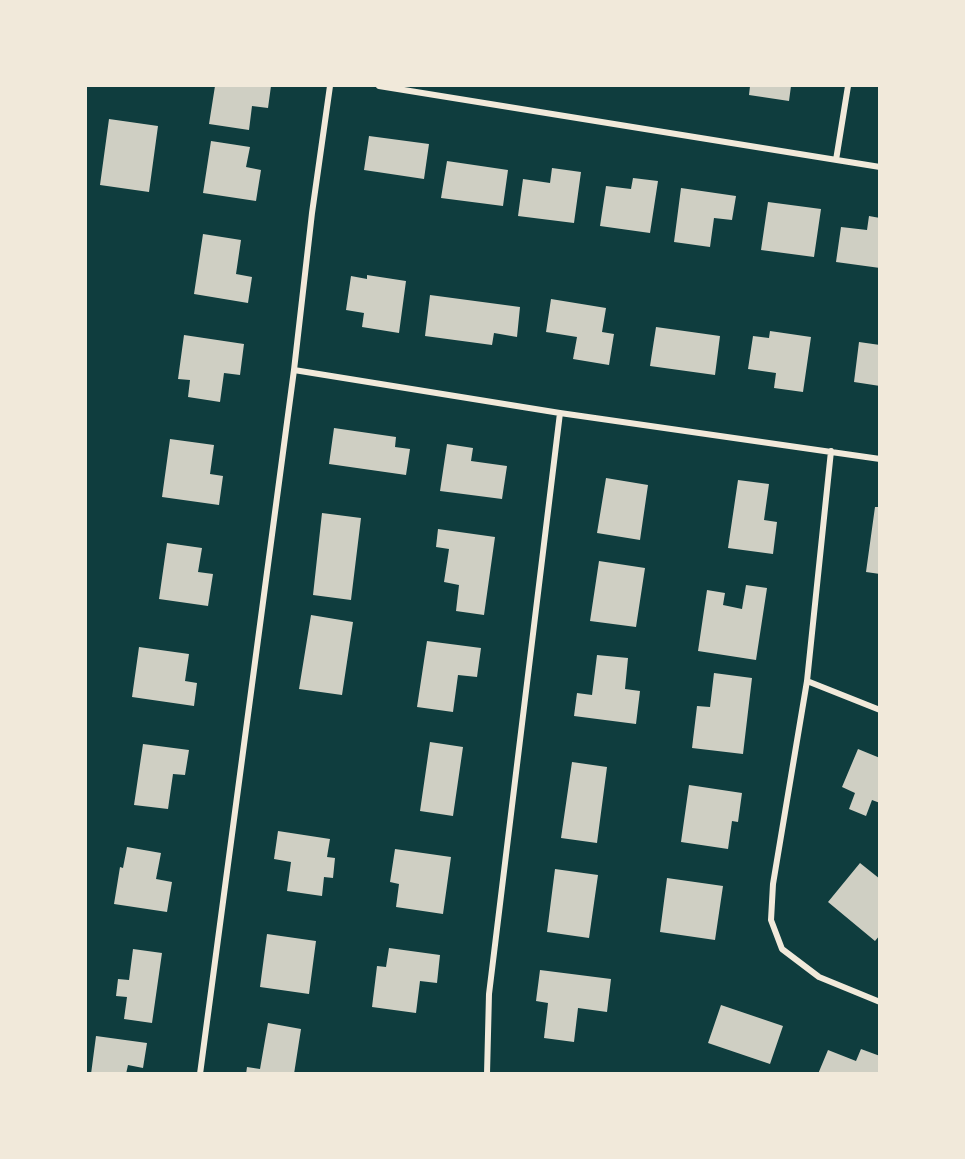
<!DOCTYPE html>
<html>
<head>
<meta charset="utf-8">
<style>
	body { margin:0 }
	#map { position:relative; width:965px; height:1159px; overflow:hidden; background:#0f3d3e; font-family:Overpass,sans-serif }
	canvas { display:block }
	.frame { position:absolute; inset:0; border:87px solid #f1e9da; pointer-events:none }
</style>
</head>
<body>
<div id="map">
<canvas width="965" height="1159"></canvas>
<div class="frame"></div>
</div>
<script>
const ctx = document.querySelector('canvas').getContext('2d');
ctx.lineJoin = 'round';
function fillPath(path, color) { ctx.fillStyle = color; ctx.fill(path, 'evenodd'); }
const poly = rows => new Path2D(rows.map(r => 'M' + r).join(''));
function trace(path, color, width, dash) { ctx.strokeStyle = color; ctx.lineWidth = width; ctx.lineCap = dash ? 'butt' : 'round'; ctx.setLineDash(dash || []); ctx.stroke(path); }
fillPath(poly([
	[215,86,271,86,268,108,252,106,249,130,209,124],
	[750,86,791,86,789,101,749,95],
	[109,119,158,126,149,192,100,185],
	[369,136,429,144,424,179,364,170],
	[211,141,250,147,246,167,261,170,256,201,203,193],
	[447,161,508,170,503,206,441,198],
	[552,168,581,172,574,223,518,216,523,179,550,183],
	[633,178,658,181,650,233,600,226,606,186,631,189],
	[681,188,736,196,732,220,714,218,710,247,674,242],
	[768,202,821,209,814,257,761,250],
	[869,216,880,218,880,268,836,262,841,227,867,230],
	[203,234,241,240,236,274,252,277,248,303,194,294],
	[367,275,406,281,399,333,362,327,364,313,346,310,351,276,367,279],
	[430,295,520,307,517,337,494,333,492,345,425,336],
	[551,299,606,308,602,332,614,334,609,365,573,359,577,337,546,332],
	[656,327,720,336,715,375,650,366],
	[770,331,811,337,803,392,774,388,776,373,748,369,753,336,769,338],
	[184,335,244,344,240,375,224,373,220,402,188,397,190,380,178,379],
	[859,342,880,345,880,386,854,382],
	[334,428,396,437,395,447,410,449,406,475,329,464],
	[170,439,214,445,210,474,223,476,219,505,162,497],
	[447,444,473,448,471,461,507,466,502,499,440,491],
	[606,478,648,485,640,540,597,533],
	[738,480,769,484,764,520,777,522,773,554,728,548],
	[875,507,880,507,880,574,866,572],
	[322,513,361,518,351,600,313,595],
	[438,529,495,537,484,615,456,611,459,585,444,582,449,549,436,547],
	[167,543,202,548,198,572,213,574,208,606,159,599],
	[599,561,645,568,636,627,590,621],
	[746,585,767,588,756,660,698,651,707,590,725,593,723,605,742,609],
	[311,615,353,622,342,695,299,689],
	[427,641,481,648,477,677,458,675,453,712,417,707],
	[139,647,189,654,185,681,197,683,194,706,132,697],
	[597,655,628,658,625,689,640,691,636,724,574,716,577,693,592,695],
	[714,673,752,678,743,754,692,748,697,706,710,707],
	[430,742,463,747,453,816,420,811],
	[143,744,189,750,185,775,173,774,168,809,134,805],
	[858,749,880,758,880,803,872,800,866,816,849,809,855,793,842,787],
	[572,762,607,767,597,843,561,838],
	[689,785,742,793,738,822,732,821,728,849,681,842],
	[278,831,330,839,327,857,335,858,333,878,324,877,322,896,287,891,291,862,274,859],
	[127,847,161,853,156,879,172,882,167,912,114,904,120,867,123,868],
	[395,849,451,857,443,914,396,907,399,884,390,882],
	[860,863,880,879,880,935,875,941,828,902],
	[555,869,598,875,589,938,547,932],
	[667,878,723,886,715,940,660,932],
	[267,934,316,941,309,994,260,987],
	[389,948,440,955,437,983,420,981,416,1013,372,1007,377,966,386,967],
	[133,949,162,953,152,1023,124,1019,127,997,116,996,118,979,129,980],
	[540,970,611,979,607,1012,578,1008,574,1042,544,1038,548,1003,536,1001],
	[721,1005,783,1026,770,1064,708,1043],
	[268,1023,301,1029,294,1074,246,1074,247,1067,260,1069],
	[96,1036,147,1043,143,1068,128,1065,126,1074,91,1074],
	[861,1049,880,1056,879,1074,818,1074,828,1050,856,1061]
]), '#cfcfc3');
trace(poly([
	[379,86,880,167],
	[836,160,848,86],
	[294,370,560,413,880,459],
	[831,451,807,681,773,884,771,920,782,949,819,977,880,1002],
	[807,681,880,710],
	[200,1074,294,370,312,213,330,86],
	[487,1074,489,994,560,413]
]), '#f1e9da', 6);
</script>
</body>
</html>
